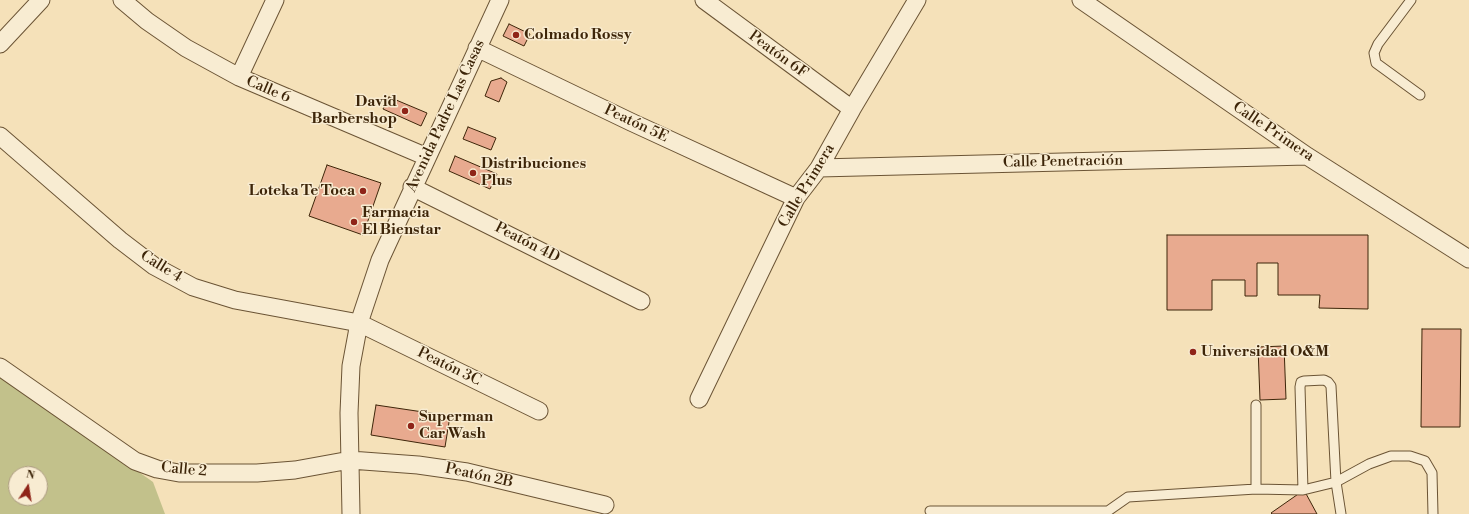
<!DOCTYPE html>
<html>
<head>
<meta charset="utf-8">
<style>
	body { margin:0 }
	#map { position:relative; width:1469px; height:514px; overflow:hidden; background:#f5e1b9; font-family:"Libre Bodoni",serif }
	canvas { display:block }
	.north { position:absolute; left:8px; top:466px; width:40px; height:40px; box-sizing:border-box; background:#f8ecd2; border:1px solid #ad9c82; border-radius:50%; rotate:12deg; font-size:11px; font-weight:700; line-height:16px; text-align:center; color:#3d2509 }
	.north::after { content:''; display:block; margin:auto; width:14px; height:18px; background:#8f2418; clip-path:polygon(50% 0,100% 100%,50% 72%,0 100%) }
</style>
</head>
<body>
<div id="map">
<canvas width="1469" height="514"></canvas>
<div class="north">N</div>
</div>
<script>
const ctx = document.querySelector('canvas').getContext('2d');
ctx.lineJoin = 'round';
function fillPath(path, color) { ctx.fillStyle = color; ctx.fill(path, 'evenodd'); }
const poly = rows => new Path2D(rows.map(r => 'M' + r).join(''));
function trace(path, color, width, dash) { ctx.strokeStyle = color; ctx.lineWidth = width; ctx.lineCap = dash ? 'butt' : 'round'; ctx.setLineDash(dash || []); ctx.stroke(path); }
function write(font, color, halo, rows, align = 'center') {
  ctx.font = font + ' "Libre Bodoni",serif'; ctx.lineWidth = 3; ctx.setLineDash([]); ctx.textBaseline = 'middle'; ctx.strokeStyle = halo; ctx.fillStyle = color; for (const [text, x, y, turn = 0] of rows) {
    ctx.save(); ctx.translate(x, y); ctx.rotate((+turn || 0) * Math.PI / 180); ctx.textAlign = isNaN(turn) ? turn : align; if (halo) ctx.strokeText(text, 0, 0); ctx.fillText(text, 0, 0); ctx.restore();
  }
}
fillPath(poly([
	[0,374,153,482,165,514,0,514],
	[16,474,40,474,40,498,16,498]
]), '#c2c18b');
const building = poly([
	[509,24,530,34,524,46,503,36,509,24],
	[501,78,507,82,499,102,485,96,491,81,501,78],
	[389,97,427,113,421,126,383,109,389,97],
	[468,127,496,138,491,150,463,139,468,127],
	[455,156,497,174,490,189,449,171,455,156],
	[327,165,381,183,363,235,309,216,327,165],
	[1167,235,1368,235,1368,309,1319,308,1320,295,1278,295,1278,263,1257,263,1257,296,1245,296,1245,280,1212,280,1212,310,1167,310,1167,235],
	[1422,329,1461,329,1460,427,1421,427,1422,329],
	[1284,346,1286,399,1260,400,1258,347,1284,346],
	[376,405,450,416,445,447,371,435,376,405],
	[1304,490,1317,514,1272,514,1271,513,1304,490]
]);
fillPath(building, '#e8aa8f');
trace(building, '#3d2509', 1);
const service = poly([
	[1411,0,1378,44,1374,53,1376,63,1420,95],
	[1256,405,1256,489],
	[1303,490,1300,387,1301,382,1304,381,1324,380,1328,382,1331,386,1336,482,1341,514],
	[930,511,1108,511],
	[1106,514,1108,511,1128,497,1256,489,1303,490,1336,482,1369,464,1391,456,1410,456,1425,461,1432,473,1433,514]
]);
const minor = poly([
	[122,0,147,21,186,48,239,77,427,157],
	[704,0,852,109],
	[1081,0,1307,156,1469,259],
	[0,44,41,0],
	[477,48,631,122,796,198],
	[239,77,275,0],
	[0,136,120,240,154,266,193,287,235,300,359,323,539,411],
	[819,168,1307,156],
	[412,187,641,301],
	[0,367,135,461,157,469,179,473,257,473,295,470,350,460,418,465,467,472,605,505],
	[699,399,796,198,819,168,852,109,917,0],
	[351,514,349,413,351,366,359,323,380,260,500,0]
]);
trace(service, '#6b5435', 11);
trace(minor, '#6b5435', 19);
trace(service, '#f8ecd2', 9);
trace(minor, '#f8ecd2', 17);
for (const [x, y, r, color] of [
	[516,35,4,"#8f2418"],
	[405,111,4,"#8f2418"],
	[473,173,4,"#8f2418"],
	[363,191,4,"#8f2418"],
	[354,222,4,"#8f2418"],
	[1193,352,4,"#8f2418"],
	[411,426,4,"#8f2418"]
]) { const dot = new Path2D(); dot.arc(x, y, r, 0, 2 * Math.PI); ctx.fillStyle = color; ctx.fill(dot); trace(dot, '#f8ecd2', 1.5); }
write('bold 15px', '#3d2509', '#f8ecd2', [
	["Colmado Rossy",524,35],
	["David",397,102,"right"],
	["Barbershop",397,119,"right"],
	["Distribuciones",481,164],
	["Plus",481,181],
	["Loteka Te Toca",355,191,"right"],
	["Farmacia",362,213],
	["El Bienstar",362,230],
	["Universidad O&M",1201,352],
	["Superman",419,417],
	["Car Wash",419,434]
], 'left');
write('15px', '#3d2509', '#f8ecd2', [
	["Peatón 6F",778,55,36],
	["Calle 6",268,90,23],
	["Avenida Padre Las Casas",446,116,-65],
	["Peatón 5E",636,124,25],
	["Calle Primera",1273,132,34],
	["Calle Penetración",1063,162,-1],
	["Calle Primera",807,186,-59],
	["Peatón 4D",527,243,27],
	["Calle 4",161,267,32],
	["Peatón 3C",449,367,26],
	["Calle 2",184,470,5],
	["Peatón 2B",479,476,12]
]);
</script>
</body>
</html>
